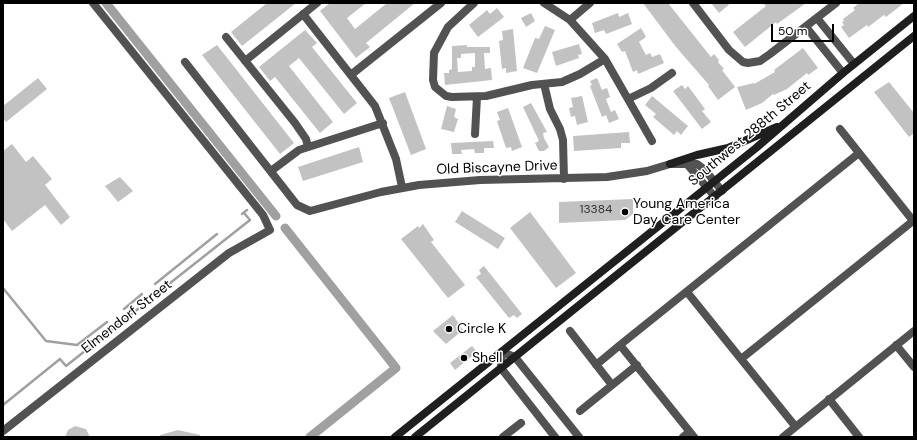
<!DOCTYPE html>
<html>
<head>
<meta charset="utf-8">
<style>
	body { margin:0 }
	#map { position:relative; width:917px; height:440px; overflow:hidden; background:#fff; font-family:"DM Sans",sans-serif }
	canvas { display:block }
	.frame { position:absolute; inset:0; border:4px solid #000; pointer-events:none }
	.scale { position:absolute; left:771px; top:24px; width:63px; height:18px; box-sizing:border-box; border:2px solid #000; border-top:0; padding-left:5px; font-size:12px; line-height:14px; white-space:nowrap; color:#000; -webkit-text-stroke:3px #fff; paint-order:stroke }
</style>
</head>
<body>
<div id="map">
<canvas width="917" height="440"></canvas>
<div class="frame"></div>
<div class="scale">50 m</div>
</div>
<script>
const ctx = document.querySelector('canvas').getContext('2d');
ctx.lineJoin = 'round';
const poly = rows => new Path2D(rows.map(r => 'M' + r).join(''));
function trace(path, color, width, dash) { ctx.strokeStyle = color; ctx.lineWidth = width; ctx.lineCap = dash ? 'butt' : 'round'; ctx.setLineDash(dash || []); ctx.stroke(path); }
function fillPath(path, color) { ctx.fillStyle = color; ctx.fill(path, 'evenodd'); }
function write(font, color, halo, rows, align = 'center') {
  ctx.font = font + ' "DM Sans",sans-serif'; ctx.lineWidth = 3; ctx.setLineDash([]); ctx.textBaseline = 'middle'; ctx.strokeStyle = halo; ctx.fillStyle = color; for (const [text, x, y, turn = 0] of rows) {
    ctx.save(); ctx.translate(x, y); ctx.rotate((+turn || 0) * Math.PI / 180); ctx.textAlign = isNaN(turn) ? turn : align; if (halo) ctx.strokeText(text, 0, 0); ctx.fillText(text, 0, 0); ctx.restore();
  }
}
trace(poly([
	[242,214,247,210],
	[155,284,217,234],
	[3,288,46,341,77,345,107,322],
	[160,291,250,220,244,213],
	[124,309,142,294],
	[3,405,60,359,66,366,148,301]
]), '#a0a0a0', 2.5);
trace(poly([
	[106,3,276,216],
	[285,228,396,368,310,437]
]), '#a0a0a0', 9);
fillPath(poly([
	[267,3,296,3,242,46,231,32],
	[330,3,366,3,347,18,355,29,387,3,415,3,366,43,370,47,356,58,320,11],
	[643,3,668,3,711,57,714,54,719,60,718,62,724,69,722,70,735,87,718,100,708,86,709,85,676,47],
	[711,3,731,3,719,13],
	[763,3,806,3,777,24,776,22,745,47,733,32,766,6],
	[859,3,904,3,886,17,884,15,868,27,867,25,849,38,841,27,844,25,842,22,844,21,843,19,855,10,853,8],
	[497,8,504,17,478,37,469,25,487,10,490,14],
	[531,13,535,21,526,27,521,18],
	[618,13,619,17,628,13,632,24,606,34,604,30,595,33,592,23],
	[545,26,555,30,537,73,523,68,535,38,539,39],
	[641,28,646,37,639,42,646,55,650,53,652,57,660,54,664,63,638,74,637,70,633,72,625,51,622,52,617,44],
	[513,29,517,71,506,73,506,68,502,69,499,41,503,40,502,31],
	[305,30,317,43,312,47,357,103,344,114,299,58,289,66,333,122,320,133,275,77,270,81,259,67],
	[579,44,582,54,578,55,579,58,556,66,552,52],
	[217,45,294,143,280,154,202,55],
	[468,45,466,47,490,47,490,53,484,53,485,69,491,68,492,80,445,85,444,73,449,73,449,70,452,69,452,46],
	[475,53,475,67,472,67,472,71,458,72,457,58,461,58,461,54],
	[803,48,818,68,808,75,807,73,787,89,774,95,773,94,762,103,746,110,737,87,754,83,754,84,775,72,774,70],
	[38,78,47,89,6,122,3,118,3,106],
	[597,78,602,90,607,88,610,97,606,99,611,112,615,110,619,119,609,123,606,115,602,117,590,86,592,85,590,81],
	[889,82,914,113,914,133,909,137,874,92],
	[682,85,685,89,688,86,705,109,702,111,711,122,702,129,673,91],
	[405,92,426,149,411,155,389,98],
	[582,96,588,122,577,125,575,116,571,117,569,108,573,107,571,98],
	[652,96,688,126,681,135,677,131,674,135,653,117,656,114,645,105],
	[531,103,547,132,543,133,544,138,549,147,544,151,539,151,535,143,539,141,523,107],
	[447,106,456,109,454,117,458,119,454,132,441,129],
	[508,108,522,147,512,151,511,147,506,148,497,121,500,120,497,112],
	[629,132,630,143,621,143,621,148,574,151,573,136],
	[493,141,494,148,484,148,484,153,475,153,474,149,461,150,462,154,452,154,451,143],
	[12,144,26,162,33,156,52,179,45,185,70,217,61,225,45,205,12,231,3,219,3,151],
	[359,147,363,162,303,181,298,167],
	[120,177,133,191,118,202,105,186],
	[633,199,633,214,625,220,559,223,559,202],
	[462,211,505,238,498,249,455,222],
	[530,212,576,273,556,288,510,228],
	[423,224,434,240,431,242,465,285,448,298,401,239,418,226,419,228],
	[484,266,522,314,517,318,514,315,509,318,476,277,481,274,479,270],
	[453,315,463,330,446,344,433,331],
	[472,346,477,352,455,370,450,363],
	[75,426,86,429,90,437,65,437,68,430],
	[178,430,200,435,200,437,160,437,160,435]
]), '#c2c2c2');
trace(poly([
	[474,3,448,27,434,53,433,80,435,87,446,96,452,97,486,96,532,85,562,82,580,74,605,59],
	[544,3,570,20,605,59,652,141],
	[693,3,729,50,743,62,748,63,760,61,770,54,836,3],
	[303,14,375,106,396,159,402,187],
	[817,18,854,64],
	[570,20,590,3],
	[806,27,843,73],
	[226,37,295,123,306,139,308,147],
	[245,61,317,3],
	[185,62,297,205,310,211,381,192,419,185,480,180,607,177,647,171,670,164,697,164,705,170,722,191],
	[352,74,441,3],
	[544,84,550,109,560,129,563,140,564,179],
	[628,99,651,88,672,73],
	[840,129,914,222],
	[475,134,477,97],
	[686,163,715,197],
	[271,171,299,150,383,123],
	[687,292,741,359,913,221],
	[570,331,612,385],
	[620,345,859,153],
	[896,345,914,367],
	[741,359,795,426],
	[596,365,620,345,694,437],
	[829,399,859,437],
	[580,411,637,365],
	[3,431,229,253,270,230,263,215,93,3],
	[503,437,521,423],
	[555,437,501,368,502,352,515,357,579,437],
	[683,437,689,432],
	[783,437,914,331]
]), '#525252', 8);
trace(poly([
	[670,164,697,155,728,148,777,127],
	[395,437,756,148,843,73,914,16],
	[415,437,914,36]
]), '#1f1f1f', 8);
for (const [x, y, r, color] of [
	[625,212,4,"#000"],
	[449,329,4,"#000"],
	[464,358,4,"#000"]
]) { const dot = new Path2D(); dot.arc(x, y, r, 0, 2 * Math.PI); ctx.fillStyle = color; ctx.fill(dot); trace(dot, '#fff', 1.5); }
write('12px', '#303030', null, [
	["13384",596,210]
]);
write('14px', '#000', '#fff', [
	["Southwest 288th Street",750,134,-40],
	["Old Biscayne Drive",497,168,-2],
	["Elmendorf Street",127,317,-38]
]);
write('14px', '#000', '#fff', [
	["Young America",633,204],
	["Day Care Center",633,220],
	["Circle K",457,329],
	["Shell",472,358]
], 'left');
</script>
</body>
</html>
